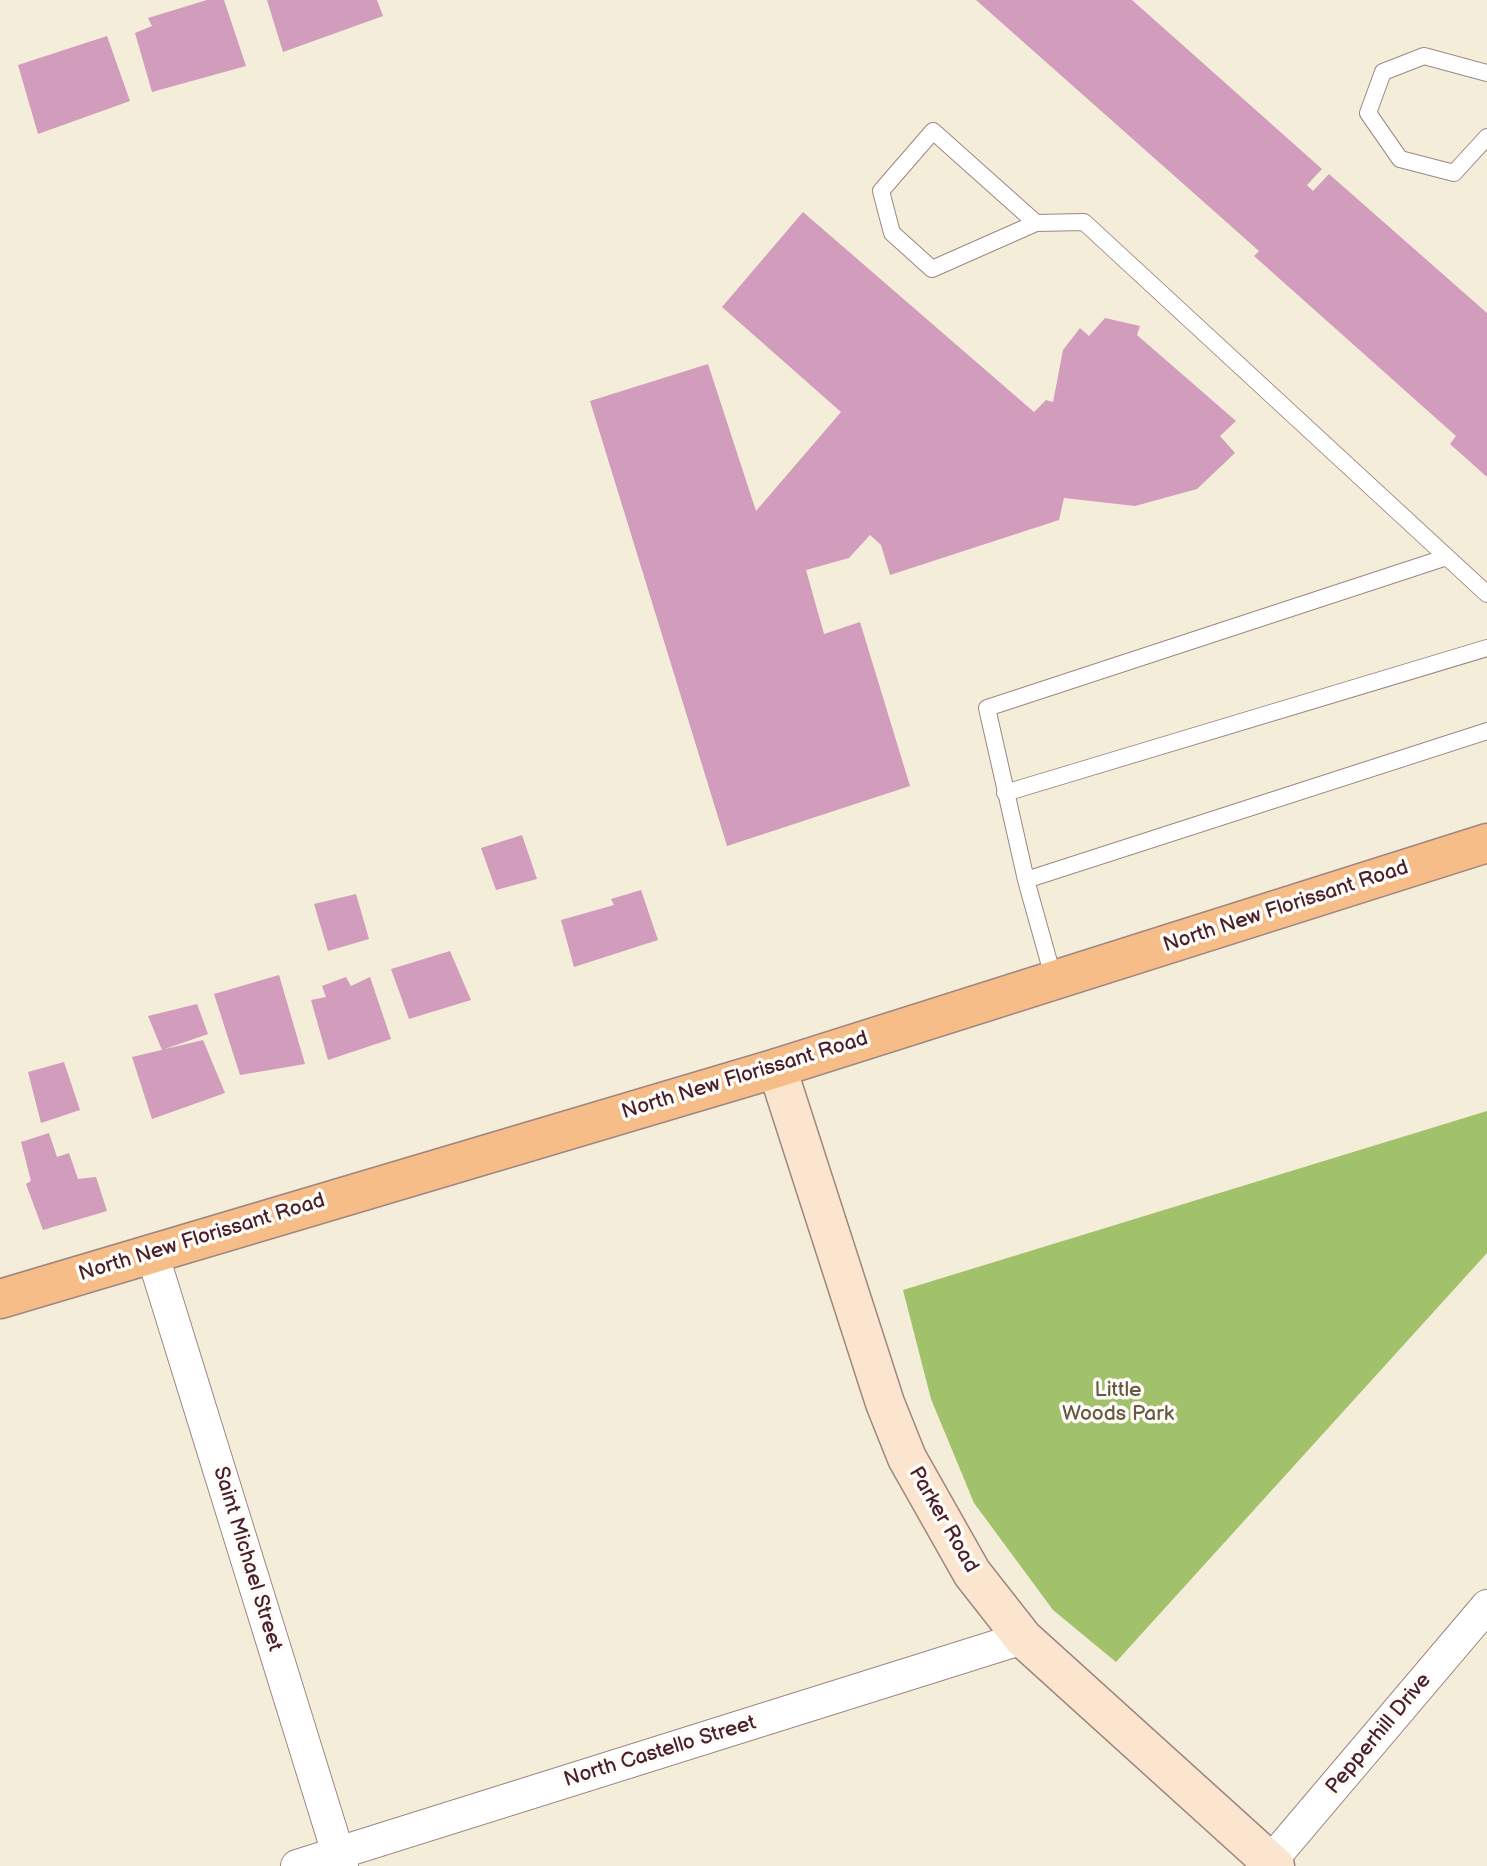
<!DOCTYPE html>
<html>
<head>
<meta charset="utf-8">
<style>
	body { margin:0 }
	canvas { display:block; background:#f4edd9 }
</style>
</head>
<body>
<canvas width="1487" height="1866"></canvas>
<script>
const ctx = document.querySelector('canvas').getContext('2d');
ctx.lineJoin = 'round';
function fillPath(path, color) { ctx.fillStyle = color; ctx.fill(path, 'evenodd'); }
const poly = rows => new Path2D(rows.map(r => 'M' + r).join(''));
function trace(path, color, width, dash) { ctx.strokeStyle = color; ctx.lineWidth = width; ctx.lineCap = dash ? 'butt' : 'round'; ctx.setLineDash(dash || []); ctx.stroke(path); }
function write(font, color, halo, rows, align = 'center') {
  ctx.font = font + ' "Balsamiq Sans",sans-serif'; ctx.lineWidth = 7; ctx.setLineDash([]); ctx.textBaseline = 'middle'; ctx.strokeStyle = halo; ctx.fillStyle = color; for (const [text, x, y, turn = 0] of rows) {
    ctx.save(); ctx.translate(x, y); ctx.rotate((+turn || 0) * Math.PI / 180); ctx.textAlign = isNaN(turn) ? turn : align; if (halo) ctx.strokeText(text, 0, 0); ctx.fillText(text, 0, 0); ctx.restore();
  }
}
fillPath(poly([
	[1487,1111,1487,1253,1116,1662,1053,1610,974,1503,931,1399,903,1290]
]), '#a1c16a');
fillPath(poly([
	[207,0,224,0,246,66,152,92,135,33,152,26,148,18],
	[267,0,377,0,383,16,283,52],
	[976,0,1132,0,1322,169,1307,185,1313,191,1329,174,1487,313,1487,477,1450,444,1456,436,1254,256,1259,251],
	[107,36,130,101,38,134,18,65],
	[803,212,1034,412,1046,400,1053,402,1063,350,1080,328,1089,336,1105,318,1140,326,1137,335,1236,421,1220,436,1235,453,1197,489,1135,506,1064,498,1059,520,890,575,881,545,870,535,849,558,806,570,824,634,860,622,910,786,727,846,590,401,708,364,756,511,841,412,722,307],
	[522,835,537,879,496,890,481,848],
	[641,890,658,940,574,967,561,920,614,905,611,899],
	[356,894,369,939,328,951,314,904],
	[450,951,471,1000,409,1019,391,969],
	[279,975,305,1064,240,1075,214,994],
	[346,977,351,986,370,977,391,1039,328,1060,311,1000,326,997,322,986],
	[197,1004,208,1034,162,1050,148,1016],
	[203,1040,225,1093,152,1119,132,1057],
	[64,1062,80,1110,41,1123,28,1072],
	[49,1133,57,1157,69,1153,78,1179,96,1177,107,1211,43,1230,26,1184,31,1181,21,1142]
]), '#d29cbc');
const lane = poly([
	[1487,73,1424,56,1383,72,1368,113,1400,159,1454,173,1487,137],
	[1036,223,933,131,881,191,892,233,932,269,1036,223,1084,222,1487,594],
	[1005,793,1487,648],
	[1026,880,1487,731],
	[1054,980,1026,880,987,708,1447,557]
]);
const street = poly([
	[152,1253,342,1866],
	[1270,1862,1487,1606],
	[297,1866,1023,1638]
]);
const secondary = poly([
	[777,1068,885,1403,907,1458,972,1573,1023,1638,1275,1866]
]);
const primary = poly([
	[0,1299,777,1068,1487,843]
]);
trace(lane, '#9f8682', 18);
trace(street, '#9f8682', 34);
trace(secondary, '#9f8682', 41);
trace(primary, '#9f8682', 41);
trace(lane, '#fff', 16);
trace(street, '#fff', 32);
trace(secondary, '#fce5cf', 38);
trace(primary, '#f7bd88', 38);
write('21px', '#4a1f2b', '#fdfcf7', [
	["North New Florissant Road",1286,907,-18],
	["North New Florissant Road",745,1076,-17],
	["North New Florissant Road",202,1238,-17],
	["Parker Road",943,1520,60],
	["Saint Michael Street",247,1559,73],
	["Pepperhill Drive",1379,1734,-50],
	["North Castello Street",660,1752,-17]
]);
write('21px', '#685841', '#fdfcf7', [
	["Little",1118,1391],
	["Woods Park",1118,1415]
]);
</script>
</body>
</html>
